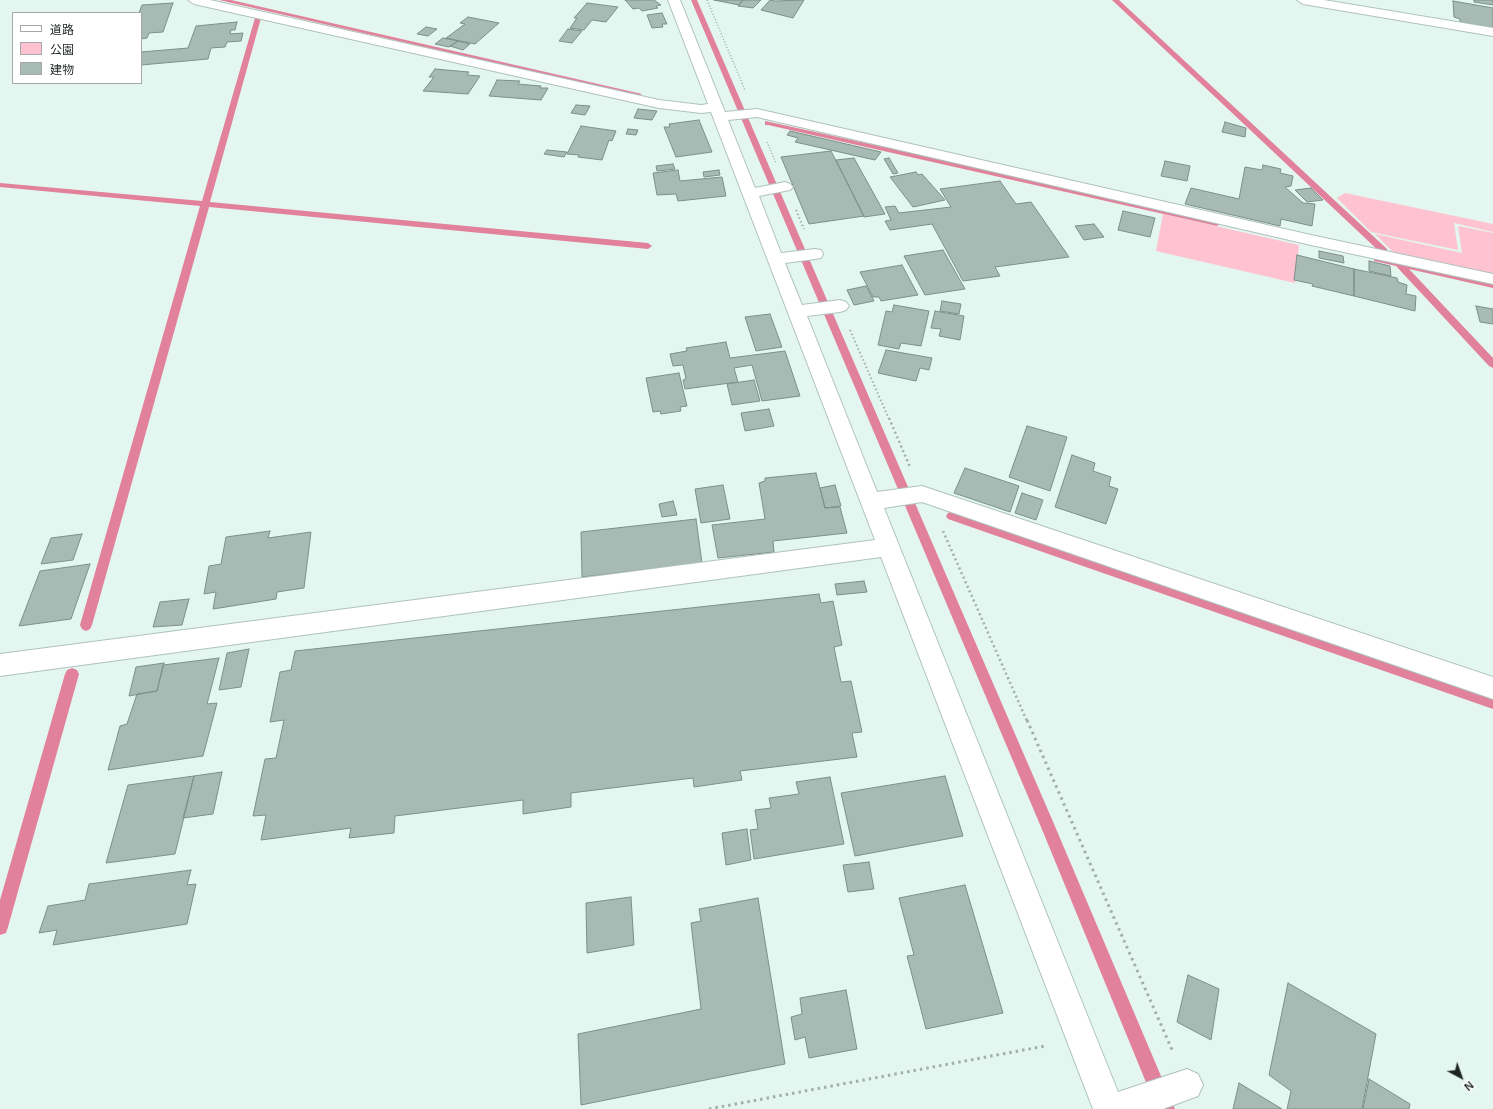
<!DOCTYPE html>
<html>
<head>
<meta charset="utf-8">
<style>
	body { margin:0 }
	#map { position:relative; width:1493px; height:1109px; overflow:hidden; background:#e3f7f0; font-family:Arial,"Noto Sans JP",sans-serif }
	canvas { display:block }
	.legend { position:absolute; left:12px; top:12px; width:130px; height:72px; box-sizing:border-box; background:#fff; border:1px solid #a5a8a7; margin:0; padding:5px 7px; list-style:none; font-size:12px; color:#1e2623 }
	.legend li { display:flex; align-items:center; gap:8px; height:20px }
	.legend b { width:20px; border:1px solid #a5a8a7 }
	.north { position:absolute; left:1441px; top:1057px; width:40px; height:40px; -webkit-text-stroke:3px #fff; paint-order:stroke; rotate:139deg; font-size:11px; font-weight:700; line-height:16px; text-align:center; color:#1e2623 }
	.north::after { content:''; display:block; margin:auto; width:14px; height:18px; background:#1e2623; clip-path:polygon(50% 0,100% 100%,50% 72%,0 100%) }
</style>
</head>
<body>
<div id="map">
<canvas width="1493" height="1109"></canvas>
<ul class="legend">
<li><b style="height:5px;background:#fff"></b>道路</li>
<li><b style="height:11px;background:#ffc2d0"></b>公園</li>
<li><b style="height:11px;background:#a7bab4"></b>建物</li>
</ul>
<div class="north">N</div>
</div>
<script>
const ctx = document.querySelector('canvas').getContext('2d');
ctx.lineJoin = 'round';
function fillPath(path, color) { ctx.fillStyle = color; ctx.fill(path, 'evenodd'); }
const poly = rows => new Path2D(rows.map(r => 'M' + r).join(''));
function trace(path, color, width, dash) { ctx.strokeStyle = color; ctx.lineWidth = width; ctx.lineCap = dash ? 'butt' : 'round'; ctx.setLineDash(dash || []); ctx.stroke(path); }
fillPath(poly([
	[1345,193,1493,224,1493,232,1454,223,1458,250,1371,232,1337,198],
	[1163,214,1299,245,1295,283,1156,251],
	[1458,226,1493,233,1493,274,1394,253,1375,234,1462,253]
]), '#ffc2d0');
fillPath(poly([
	[219,0,231,0,642,94,638,96,219,0],
	[691,0,697,0,1051,817,1175,1109,1157,1109,1041,827,691,0],
	[1112,0,1119,0,1387,249,1387,253,1381,253,1112,0],
	[258,16,261,18,210,202,648,243,652,246,648,249,209,207,92,625,90,629,86,631,82,629,80,625,200,206,0,187,0,183,202,201,255,18,258,16],
	[765,121,1217,220,1221,223,1217,226,768,125,765,125,765,121],
	[1377,256,1493,282,1493,288,1409,269,1493,358,1493,368,1489,366,1396,266,1374,261,1374,257,1377,256],
	[952,511,1493,697,1493,709,948,519,946,516,948,513,952,511],
	[72,668,77,670,79,674,8,927,6,933,0,935,0,900,65,674,67,670,72,668]
]), '#e2819c');
const building = poly([
	[625,0,654,0,661,5,656,6,658,8,642,11,639,8,633,9,625,0],
	[714,0,743,0,739,5,714,0],
	[743,0,761,0,753,8,738,6,743,0],
	[770,0,775,1,804,0,793,18,761,10,770,0],
	[1474,0,1493,0,1493,5,1474,2,1474,0],
	[1453,1,1493,8,1493,28,1460,22,1460,19,1454,17,1453,1],
	[173,3,163,32,149,33,147,38,141,39,141,13,139,13,142,5,173,3],
	[587,3,618,7,606,22,592,20,584,30,570,28,577,18,574,18,587,3],
	[662,13,667,24,662,24,663,27,652,28,647,15,662,13],
	[468,17,499,23,475,44,446,38,465,24,460,23,468,17],
	[237,22,235,30,231,30,230,34,243,33,241,41,227,42,225,47,211,48,208,59,141,65,141,52,188,48,196,26,237,22],
	[426,27,437,29,428,36,417,34,426,27],
	[568,29,582,31,572,43,559,41,568,29],
	[443,38,458,41,449,47,435,44,443,38],
	[458,41,470,44,463,50,450,46,458,41],
	[435,69,469,72,467,75,480,76,468,94,423,91,434,77,429,77,435,69],
	[497,80,520,81,518,84,541,86,540,88,548,88,541,100,489,96,497,80],
	[576,105,590,106,585,115,571,113,576,105],
	[638,109,657,111,652,120,634,118,638,109],
	[699,120,712,152,676,157,664,127,670,127,669,124,699,120],
	[1225,122,1246,128,1245,137,1222,132,1225,122],
	[581,126,616,131,612,141,609,140,602,160,578,157,579,155,567,154,581,126],
	[628,129,638,130,636,135,626,134,628,129],
	[790,131,881,152,875,160,795,142,798,138,787,135,790,131],
	[547,150,567,152,564,157,544,154,547,150],
	[831,151,864,216,809,224,781,157,831,151],
	[854,158,885,214,864,217,836,160,854,158],
	[889,158,898,173,893,174,884,159,889,158],
	[1165,161,1190,166,1187,181,1161,176,1165,161],
	[673,164,675,169,657,171,656,166,673,164],
	[1263,165,1281,169,1280,173,1293,176,1291,186,1285,187,1303,203,1315,204,1312,226,1281,219,1280,226,1185,204,1191,188,1239,199,1245,167,1262,170,1263,165],
	[678,170,680,181,722,177,726,196,678,201,676,194,657,195,653,173,678,170],
	[719,170,720,175,704,177,703,172,719,170],
	[916,172,918,175,922,174,945,200,913,207,890,177,916,172],
	[1000,181,1016,204,1031,202,1069,257,995,267,1000,276,963,281,932,224,890,230,885,221,891,220,885,207,895,206,899,213,951,207,940,189,1000,181],
	[1311,188,1323,200,1307,202,1295,190,1311,188],
	[1123,211,1155,218,1150,237,1118,230,1123,211],
	[1094,224,1104,237,1084,240,1075,226,1094,224],
	[943,250,965,289,925,295,904,256,943,250],
	[1319,251,1343,256,1344,263,1319,258,1319,251],
	[1297,255,1354,269,1354,296,1312,286,1313,284,1294,280,1297,255],
	[1369,261,1390,266,1391,276,1369,271,1369,261],
	[902,265,918,295,881,301,879,297,873,297,860,272,902,265],
	[1354,269,1397,278,1398,282,1407,285,1406,294,1416,296,1415,311,1354,296,1354,269],
	[866,286,874,301,854,305,847,290,866,286],
	[942,301,961,304,959,314,940,311,942,301],
	[894,305,929,311,921,346,901,343,899,349,878,345,886,311,892,312,894,305],
	[1476,306,1493,309,1493,324,1480,322,1476,306],
	[935,311,964,316,960,340,939,336,941,329,931,328,935,311],
	[770,314,782,347,756,351,745,317,770,314],
	[726,342,730,358,785,351,800,396,762,401,752,365,734,368,738,382,685,389,683,380,686,379,683,365,673,366,670,354,687,351,686,348,726,342],
	[886,350,932,358,929,370,920,368,916,381,878,373,886,350],
	[679,373,687,406,680,407,681,411,661,414,660,411,653,412,646,378,679,373],
	[754,380,760,401,732,405,727,384,754,380],
	[769,409,774,426,745,431,741,413,769,409],
	[1027,426,1067,437,1050,491,1009,477,1027,426],
	[1072,455,1095,463,1093,471,1111,477,1109,486,1118,489,1106,524,1055,507,1072,455],
	[965,468,1019,486,1010,512,954,493,965,468],
	[816,473,825,508,840,507,847,533,773,541,774,552,718,558,712,525,765,519,759,483,765,481,765,478,816,473],
	[723,485,730,519,701,523,695,489,723,485],
	[835,485,841,506,825,508,820,488,835,485],
	[1022,493,1043,500,1036,520,1015,513,1022,493],
	[673,501,677,515,662,517,659,504,673,501],
	[696,519,702,563,582,577,581,532,696,519],
	[270,531,268,538,311,532,304,588,277,592,276,599,213,609,216,592,204,594,209,566,221,564,226,537,270,531],
	[82,534,73,560,41,564,51,538,82,534],
	[90,564,71,619,19,626,40,571,90,564],
	[864,581,867,592,837,595,835,584,864,581],
	[819,594,821,603,833,601,842,645,834,647,841,682,851,681,862,732,852,733,857,757,740,771,742,780,694,787,693,778,571,793,571,807,523,814,523,800,395,816,394,833,349,838,351,828,261,840,266,815,253,816,265,759,276,758,284,720,270,722,280,672,291,670,295,651,819,594],
	[189,599,182,625,153,627,160,602,189,599],
	[249,649,241,687,219,690,227,653,249,649],
	[219,658,207,704,217,703,203,756,108,770,120,726,127,724,137,694,157,691,163,665,219,658],
	[164,663,157,691,129,696,136,667,164,663],
	[222,772,213,814,183,818,194,776,222,772],
	[194,776,175,854,106,863,128,785,194,776],
	[945,776,963,836,855,856,841,793,945,776],
	[830,777,844,844,754,859,750,830,758,829,755,810,771,808,769,798,799,794,796,782,830,777],
	[747,829,751,860,726,865,722,833,747,829],
	[869,862,874,889,848,892,843,865,869,862],
	[191,870,187,885,196,884,187,924,53,945,57,930,39,933,48,906,85,900,89,884,191,870],
	[965,885,1003,1013,926,1029,907,956,914,955,899,898,965,885],
	[631,897,634,945,587,953,586,903,631,897],
	[758,898,785,1064,581,1105,578,1034,701,1009,691,923,701,921,699,909,758,898],
	[1188,975,1219,989,1211,1040,1177,1022,1188,975],
	[1288,983,1376,1034,1362,1109,1287,1109,1291,1091,1269,1075,1288,983],
	[846,990,857,1049,809,1058,805,1037,795,1040,791,1017,802,1014,800,998,846,990],
	[1369,1079,1410,1104,1409,1109,1363,1109,1369,1079],
	[1239,1083,1282,1109,1233,1109,1239,1083]
]);
fillPath(building, '#a7bab4');
trace(building, '#7d8f89', 1);
const minor = poly([
	[188,0,210,0,659,100,701,105,708,104,668,0,680,0,725,112,757,109,1311,235,1493,274,1493,284,1311,245,757,117,728,120,755,188,785,182,790,184,793,187,790,190,759,196,781,253,815,249,821,250,823,254,821,258,815,259,785,263,802,305,840,300,846,302,849,306,846,310,840,312,807,316,877,492,922,486,1493,677,1493,699,922,502,884,508,1118,1092,1187,1069,1198,1074,1203,1085,1198,1096,1163,1109,1093,1109,881,557,0,676,0,654,875,540,711,112,701,113,659,108,194,4,188,0],
	[1297,0,1324,0,1493,28,1493,36,1303,4,1297,0]
]);
trace(minor, '#afc2bc', 2);
trace(poly([
	[707,0,745,90],
	[767,142,776,163]
]), '#9fafa9', 1.5, [1, 2]);
trace(poly([
	[796,210,804,229],
	[850,330,889,419]
]), '#9fafa9', 2, [1.5, 2.5]);
trace(poly([
	[889,418,910,467],
	[943,531,1027,721]
]), '#9fafa9', 2.5, [2, 3]);
trace(poly([
	[1027,720,1173,1052],
	[709,1109,1045,1046]
]), '#9fafa9', 3, [2.5, 4]);
fillPath(minor, '#fff');
</script>
</body>
</html>
